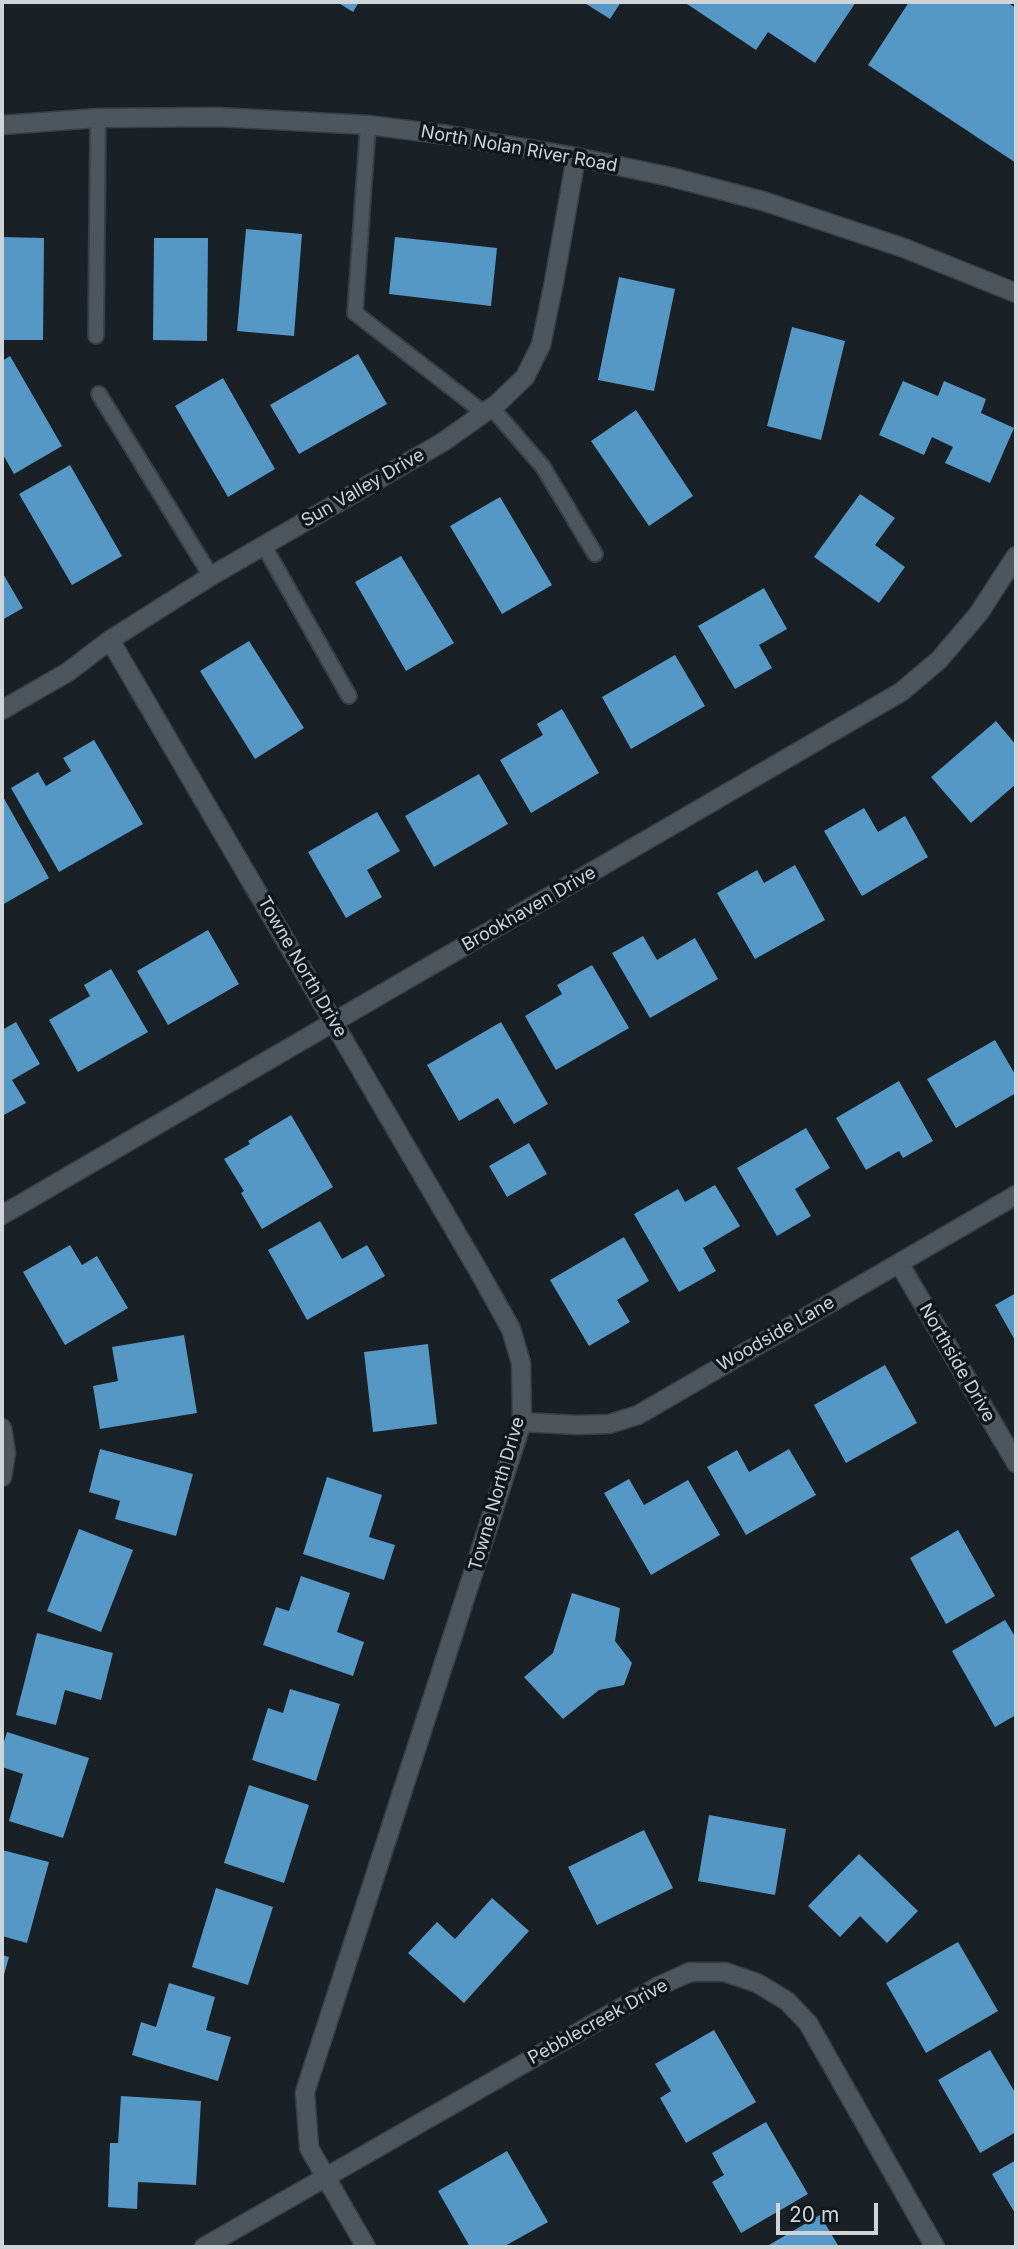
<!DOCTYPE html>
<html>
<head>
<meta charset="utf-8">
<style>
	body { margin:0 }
	#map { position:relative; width:1018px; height:2249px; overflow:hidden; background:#192127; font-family:Inter,sans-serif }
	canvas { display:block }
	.frame { position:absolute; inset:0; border:4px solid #ced4d8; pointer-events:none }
	.scale { position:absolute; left:776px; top:2203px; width:102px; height:32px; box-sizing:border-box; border:4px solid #ced4d8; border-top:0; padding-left:9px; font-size:21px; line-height:24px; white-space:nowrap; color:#ced4d8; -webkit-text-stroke:5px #10171d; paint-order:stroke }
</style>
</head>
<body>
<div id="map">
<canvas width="1018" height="2249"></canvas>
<div class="frame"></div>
<div class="scale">20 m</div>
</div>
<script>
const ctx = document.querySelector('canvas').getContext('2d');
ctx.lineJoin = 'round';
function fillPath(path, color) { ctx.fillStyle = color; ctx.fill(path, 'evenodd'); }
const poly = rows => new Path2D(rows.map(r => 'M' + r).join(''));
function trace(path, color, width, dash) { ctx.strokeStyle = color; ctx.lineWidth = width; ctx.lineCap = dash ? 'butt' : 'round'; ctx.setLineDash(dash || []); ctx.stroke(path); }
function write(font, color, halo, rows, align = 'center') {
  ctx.font = font + ' Inter,sans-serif'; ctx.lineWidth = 7; ctx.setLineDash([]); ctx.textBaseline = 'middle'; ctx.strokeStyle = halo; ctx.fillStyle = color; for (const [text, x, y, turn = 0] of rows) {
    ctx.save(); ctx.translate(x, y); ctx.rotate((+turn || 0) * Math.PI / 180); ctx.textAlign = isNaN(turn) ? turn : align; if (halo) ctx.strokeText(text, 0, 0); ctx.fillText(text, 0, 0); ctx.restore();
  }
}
fillPath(poly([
	[337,2,359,2,353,12],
	[583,2,621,2,610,19],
	[684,2,856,2,815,63,768,32,756,50],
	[909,2,1007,2,1016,8,1016,163,868,65],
	[246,229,302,234,294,336,237,331],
	[2,237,44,238,43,340,2,340],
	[395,237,497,248,491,306,389,294],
	[154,238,208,238,207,341,153,340],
	[619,277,675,289,654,391,598,380],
	[792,327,845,341,821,440,767,426],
	[358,354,387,404,299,454,270,405],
	[10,356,62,446,14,474,2,453,2,361],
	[223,378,275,469,228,497,175,406],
	[903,381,938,396,944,381,986,399,981,413,1014,428,990,483,945,463,953,447,932,437,924,455,879,435],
	[636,410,693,496,649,526,591,441],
	[70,465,122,556,72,585,19,494],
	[860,494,895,518,875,545,905,567,879,603,814,557],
	[500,497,552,585,502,614,450,526],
	[401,556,454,643,406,671,355,582],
	[2,572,23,608,2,620],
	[764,588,787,629,759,645,772,668,735,689,698,626],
	[249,641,304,728,255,759,200,671],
	[675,655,705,706,631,749,602,697],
	[562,709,599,773,531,813,500,760,543,735,537,724],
	[996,721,1016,745,1016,784,971,823,931,777],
	[94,740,143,824,59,872,11,788,38,772,46,786,71,771,63,758],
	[479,774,508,824,434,867,405,816],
	[2,795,49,878,2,905],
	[864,808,878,832,905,816,928,857,862,896,824,831],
	[377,812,400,851,367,870,382,897,346,918,308,852],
	[795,865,825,920,755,959,717,893,757,870,764,883],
	[208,930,239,984,168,1025,137,971],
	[643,936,657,960,695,938,718,979,650,1018,612,953],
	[592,965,629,1028,556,1070,525,1016,562,994,557,985],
	[111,969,148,1032,78,1072,49,1020,90,996,84,985],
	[16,1022,40,1064,12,1080,26,1103,2,1116,2,1030],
	[501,1022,548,1104,514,1124,498,1098,459,1121,427,1065],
	[995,1040,1016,1076,1016,1093,956,1128,927,1079],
	[899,1081,933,1141,903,1158,899,1151,866,1170,836,1118],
	[291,1115,333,1187,262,1229,241,1193,244,1191,224,1159,250,1144,248,1141],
	[806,1128,830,1168,795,1189,811,1216,777,1236,737,1168],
	[529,1143,547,1174,507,1197,489,1166],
	[715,1185,740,1226,703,1248,716,1271,679,1292,634,1214,678,1189,685,1202],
	[320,1221,342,1259,367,1245,385,1276,307,1320,268,1250],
	[624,1237,649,1281,617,1300,630,1322,589,1346,550,1280],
	[70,1245,82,1265,97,1256,128,1308,65,1345,23,1272],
	[1016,1293,1016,1342,995,1305],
	[184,1335,197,1413,100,1429,93,1386,118,1381,112,1347],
	[428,1344,437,1424,373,1432,364,1352],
	[885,1365,917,1423,846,1463,814,1405],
	[100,1449,193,1474,176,1536,115,1519,120,1501,89,1492],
	[789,1449,816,1495,746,1535,707,1467,737,1450,749,1472],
	[327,1477,382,1495,369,1537,395,1545,384,1580,303,1554],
	[629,1479,644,1505,688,1480,720,1535,651,1575,604,1493],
	[79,1529,133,1550,101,1632,47,1611],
	[958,1530,995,1596,946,1624,910,1558],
	[301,1576,350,1593,337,1632,364,1642,353,1676,263,1645,276,1607,289,1611],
	[572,1593,620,1608,615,1641,632,1663,624,1685,599,1690,563,1719,524,1677,553,1653],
	[1005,1620,1016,1638,1016,1715,995,1727,952,1651],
	[37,1633,113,1653,101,1700,65,1690,56,1725,16,1715],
	[290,1689,340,1704,316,1781,252,1760,268,1708,283,1713],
	[7,1732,89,1758,63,1838,9,1821,23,1774,2,1767,2,1748],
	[249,1785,309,1805,284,1883,224,1863],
	[709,1815,786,1829,775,1895,698,1881],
	[644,1830,673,1888,597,1925,568,1867],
	[2,1850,49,1862,27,1943,2,1936],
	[859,1854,918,1911,887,1943,860,1916,840,1937,808,1906],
	[216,1888,273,1907,248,1985,192,1967],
	[492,1898,529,1931,464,2003,408,1953,437,1922,455,1939],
	[958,1942,998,2011,926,2053,886,1983],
	[2,1955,9,1957,2,1982],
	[169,1983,215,1997,206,2030,231,2037,218,2081,132,2055,141,2022,156,2027],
	[714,2030,756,2102,686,2143,660,2098,671,2091,655,2064],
	[990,2050,1016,2094,1016,2132,980,2153,938,2080],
	[121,2096,201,2101,196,2185,138,2182,137,2209,108,2207,110,2143,118,2143],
	[766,2122,808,2194,741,2233,712,2182,724,2175,712,2153],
	[507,2151,548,2222,503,2247,470,2247,438,2191],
	[1016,2160,1016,2215,992,2174],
	[820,2215,839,2247,770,2247,769,2245]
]), '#5598c6');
const lane = poly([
	[368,125,355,313,484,413],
	[96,336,98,118],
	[99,394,211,576],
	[492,408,543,467,595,554],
	[264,546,349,696]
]);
const street = poly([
	[110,640,478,1270,511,1329,521,1363,522,1422,305,2092,309,2148,366,2247],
	[2,710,68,672,110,640,211,576,443,442,498,403,525,377,541,345,554,282,576,157],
	[2,1215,901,692,939,660,979,613,1016,556],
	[899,1263,1016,1463],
	[522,1422,577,1425,609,1424,638,1415,1016,1195],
	[2,1428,6,1453,2,1477],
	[204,2247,659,1986,690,1972,725,1972,757,1983,787,2001,808,2023,935,2247]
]);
const secondary = poly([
	[2,125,98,118,218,117,368,125,448,135,576,157,671,177,763,201,904,248,1016,293]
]);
trace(lane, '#393f44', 18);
trace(street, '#393f44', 21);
trace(secondary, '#393f44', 21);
trace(lane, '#4d565d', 14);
trace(street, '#4d565d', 18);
trace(secondary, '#4d565d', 18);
write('18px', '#ced4d8', '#10171d', [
	["North Nolan River Road",519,149,10],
	["Sun Valley Drive",363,488,-30],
	["Brookhaven Drive",529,909,-30],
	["Towne North Drive",302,967,60],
	["Woodside Lane",776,1334,-30],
	["Northside Drive",957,1363,60],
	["Towne North Drive",497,1494,-74],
	["Pebblecreek Drive",598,2022,-29]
]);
</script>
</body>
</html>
